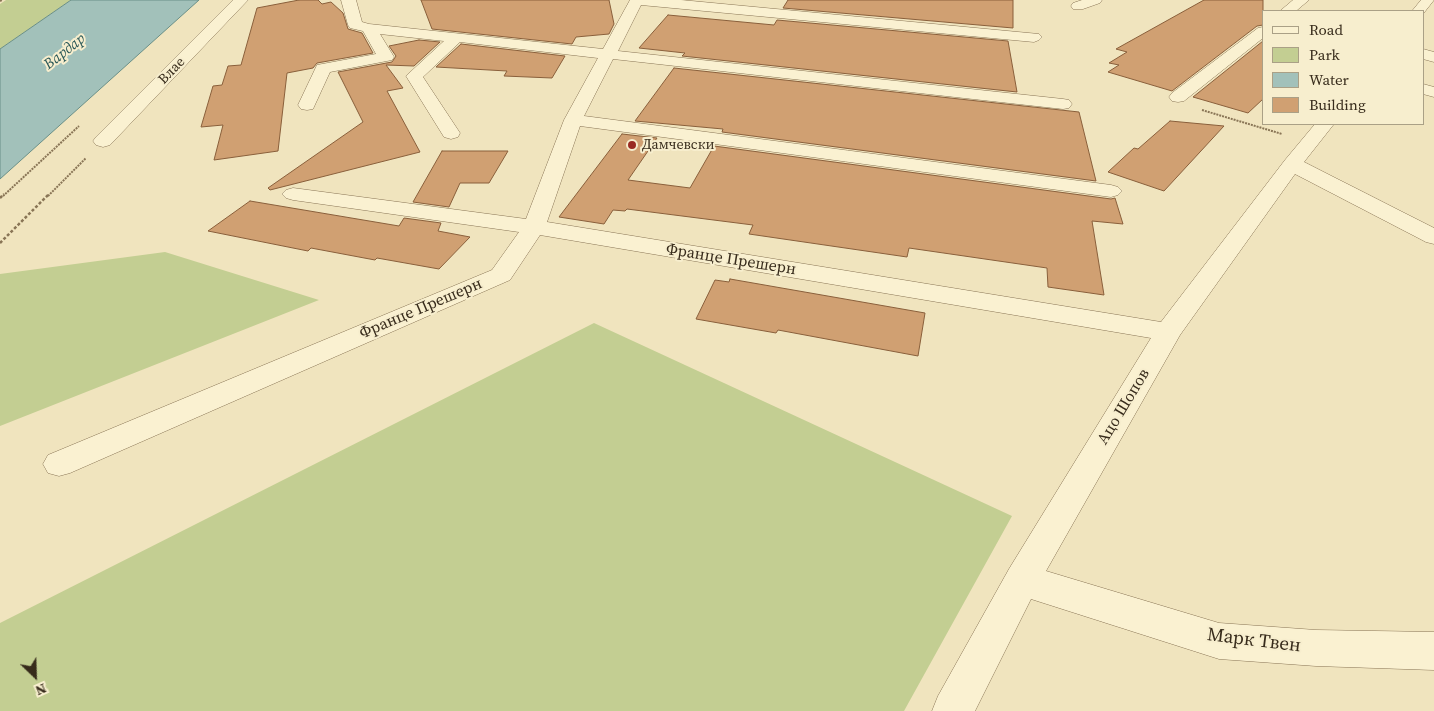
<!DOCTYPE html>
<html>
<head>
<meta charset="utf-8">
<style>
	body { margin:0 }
	#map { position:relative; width:1434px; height:711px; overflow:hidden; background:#f0e4be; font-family:"Source Serif 4",serif }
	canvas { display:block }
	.legend { position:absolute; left:1262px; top:10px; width:162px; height:115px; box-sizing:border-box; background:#f7eece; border:1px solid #aaa086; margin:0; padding:6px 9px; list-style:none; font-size:15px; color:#372b1b }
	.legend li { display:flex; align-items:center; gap:10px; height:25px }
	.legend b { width:25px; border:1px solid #aaa086 }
	.north { position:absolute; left:10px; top:651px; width:50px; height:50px; -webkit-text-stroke:4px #f7eece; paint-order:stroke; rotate:156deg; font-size:14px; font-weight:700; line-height:20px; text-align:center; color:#372b1b }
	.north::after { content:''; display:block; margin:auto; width:18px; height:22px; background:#372b1b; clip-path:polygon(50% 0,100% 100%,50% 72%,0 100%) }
</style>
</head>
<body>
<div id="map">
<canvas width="1434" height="711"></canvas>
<ul class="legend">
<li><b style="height:6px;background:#faf1d1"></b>Road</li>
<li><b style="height:14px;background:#c3ce92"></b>Park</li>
<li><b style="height:14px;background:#a2c1ba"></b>Water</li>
<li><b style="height:14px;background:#d0a072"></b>Building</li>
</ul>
<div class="north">N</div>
</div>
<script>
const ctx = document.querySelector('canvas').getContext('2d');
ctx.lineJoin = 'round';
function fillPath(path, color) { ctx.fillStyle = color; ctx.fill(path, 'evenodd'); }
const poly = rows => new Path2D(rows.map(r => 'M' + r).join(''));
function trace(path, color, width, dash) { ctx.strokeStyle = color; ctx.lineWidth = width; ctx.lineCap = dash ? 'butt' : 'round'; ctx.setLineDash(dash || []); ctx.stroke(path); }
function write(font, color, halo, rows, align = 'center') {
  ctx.font = font + ' "Source Serif 4",serif'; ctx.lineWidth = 4; ctx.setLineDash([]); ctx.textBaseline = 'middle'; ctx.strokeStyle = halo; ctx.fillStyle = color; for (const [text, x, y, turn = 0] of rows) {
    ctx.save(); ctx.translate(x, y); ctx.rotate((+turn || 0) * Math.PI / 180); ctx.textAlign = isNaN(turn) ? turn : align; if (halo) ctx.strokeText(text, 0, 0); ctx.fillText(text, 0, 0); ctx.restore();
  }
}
fillPath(poly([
	[6,0,71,0,0,49,0,4],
	[165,252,319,300,0,426,0,274],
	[594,323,1012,516,904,711,0,711,0,623]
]), '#c3ce92');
const water = poly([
	[71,0,199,0,0,179,0,49,71,0]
]);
fillPath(water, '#a2c1ba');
trace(water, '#698f88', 1);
const building = poly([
	[299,0,318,0,322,4,331,2,343,13,348,29,362,33,373,53,317,63,313,68,287,73,278,151,214,160,223,125,201,127,213,86,222,85,228,66,241,65,257,8,299,0],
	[421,0,609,0,614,24,609,34,576,37,572,44,432,29,421,0],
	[788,0,1013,0,1013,28,783,8,788,0],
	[1204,0,1263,0,1263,25,1257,26,1172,91,1108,72,1119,65,1109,63,1127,52,1116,49,1204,0],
	[668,15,774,25,777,20,1008,41,1017,92,682,56,685,53,639,48,668,15],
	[419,40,440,42,414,66,386,65,403,88,387,91,420,152,270,190,268,188,363,122,338,72,392,62,396,56,389,46,419,40],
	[1263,41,1263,99,1248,113,1193,97,1263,41],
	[461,44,565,56,552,78,504,76,507,71,436,67,461,44],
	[674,68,1079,112,1096,181,722,132,723,129,635,121,674,68],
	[1170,121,1224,126,1164,191,1108,172,1134,148,1138,149,1170,121],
	[622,134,657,138,628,180,690,188,714,146,1111,199,1115,198,1123,224,1092,221,1104,295,1048,287,1047,268,909,248,907,257,749,234,753,225,627,209,625,211,613,210,604,224,559,217,622,134],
	[442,151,508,151,489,183,460,183,449,207,413,202,442,151],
	[250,201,399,226,404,218,441,223,438,231,470,237,439,269,377,258,375,260,311,248,308,251,208,231,250,201],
	[730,279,925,313,918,356,778,330,776,333,696,319,715,280,729,282,730,279]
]);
fillPath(building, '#d0a072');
trace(building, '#895f3b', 1);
const minor = poly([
	[233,0,248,0,110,145,103,147,96,145,93,141,96,137,233,0],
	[341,0,356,0,362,22,369,24,603,49,630,0,681,0,1039,34,1042,37,1039,40,1034,42,641,5,618,51,1063,99,1069,100,1072,104,1069,108,1063,109,613,59,584,116,1111,185,1118,187,1122,191,1118,195,1111,197,580,126,547,222,1161,322,1285,160,1315,124,1334,124,1304,162,1434,228,1434,244,1426,242,1295,174,1180,335,1046,571,1219,623,1316,630,1434,632,1434,670,1316,666,1219,659,1031,599,975,711,932,711,938,696,1009,569,1151,338,540,235,510,280,70,473,59,476,48,473,43,464,48,455,492,270,519,232,293,200,286,198,282,194,286,190,293,188,526,219,564,120,598,58,460,42,423,77,460,133,458,137,451,139,444,137,406,76,444,41,380,34,394,57,392,60,330,72,313,109,307,110,301,109,298,105,317,65,376,54,363,31,350,28,348,25,341,0],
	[1082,0,1102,0,1100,3,1083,9,1073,9,1071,6,1073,3,1082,0],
	[1293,0,1309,0,1296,11,1280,11,1293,0],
	[1421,0,1434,0,1423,14,1423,11,1412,11,1421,0],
	[1263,27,1263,38,1184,101,1178,102,1172,101,1169,97,1172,93,1258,28,1263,27],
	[1423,49,1434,52,1434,62,1423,59,1423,49],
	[1423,84,1434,87,1434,97,1423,94,1423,84]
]);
trace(minor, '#897556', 1);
trace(poly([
	[0,1,2,0],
	[1202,110,1282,134],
	[3,196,79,126],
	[48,196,86,158]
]), '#897556', 2, [2, 1]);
trace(poly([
	[0,198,4,194],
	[0,243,49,194]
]), '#897556', 2.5, [3, 2]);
fillPath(minor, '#faf1d1');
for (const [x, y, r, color] of [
	[632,145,5,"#9a2b23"]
]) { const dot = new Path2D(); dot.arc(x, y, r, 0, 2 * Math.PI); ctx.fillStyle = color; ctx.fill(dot); trace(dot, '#f7eece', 2); }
write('14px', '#372b1b', '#f7eece', [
	["Влае",172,71,-46]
]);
write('14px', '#372b1b', '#f7eece', [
	["Дамчевски",642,145]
], 'left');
write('italic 15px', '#2a5858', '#f7eece', [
	["Вардар",65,52,-38]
]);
write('16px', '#372b1b', '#f7eece', [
	["Франце Прешерн",731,260,9],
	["Францe Прешерн",421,309,-23],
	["Ацо Шопов",1124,407,-59]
]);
write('19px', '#372b1b', '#f7eece', [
	["Марк Твен",1254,641,7]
]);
</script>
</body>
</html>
